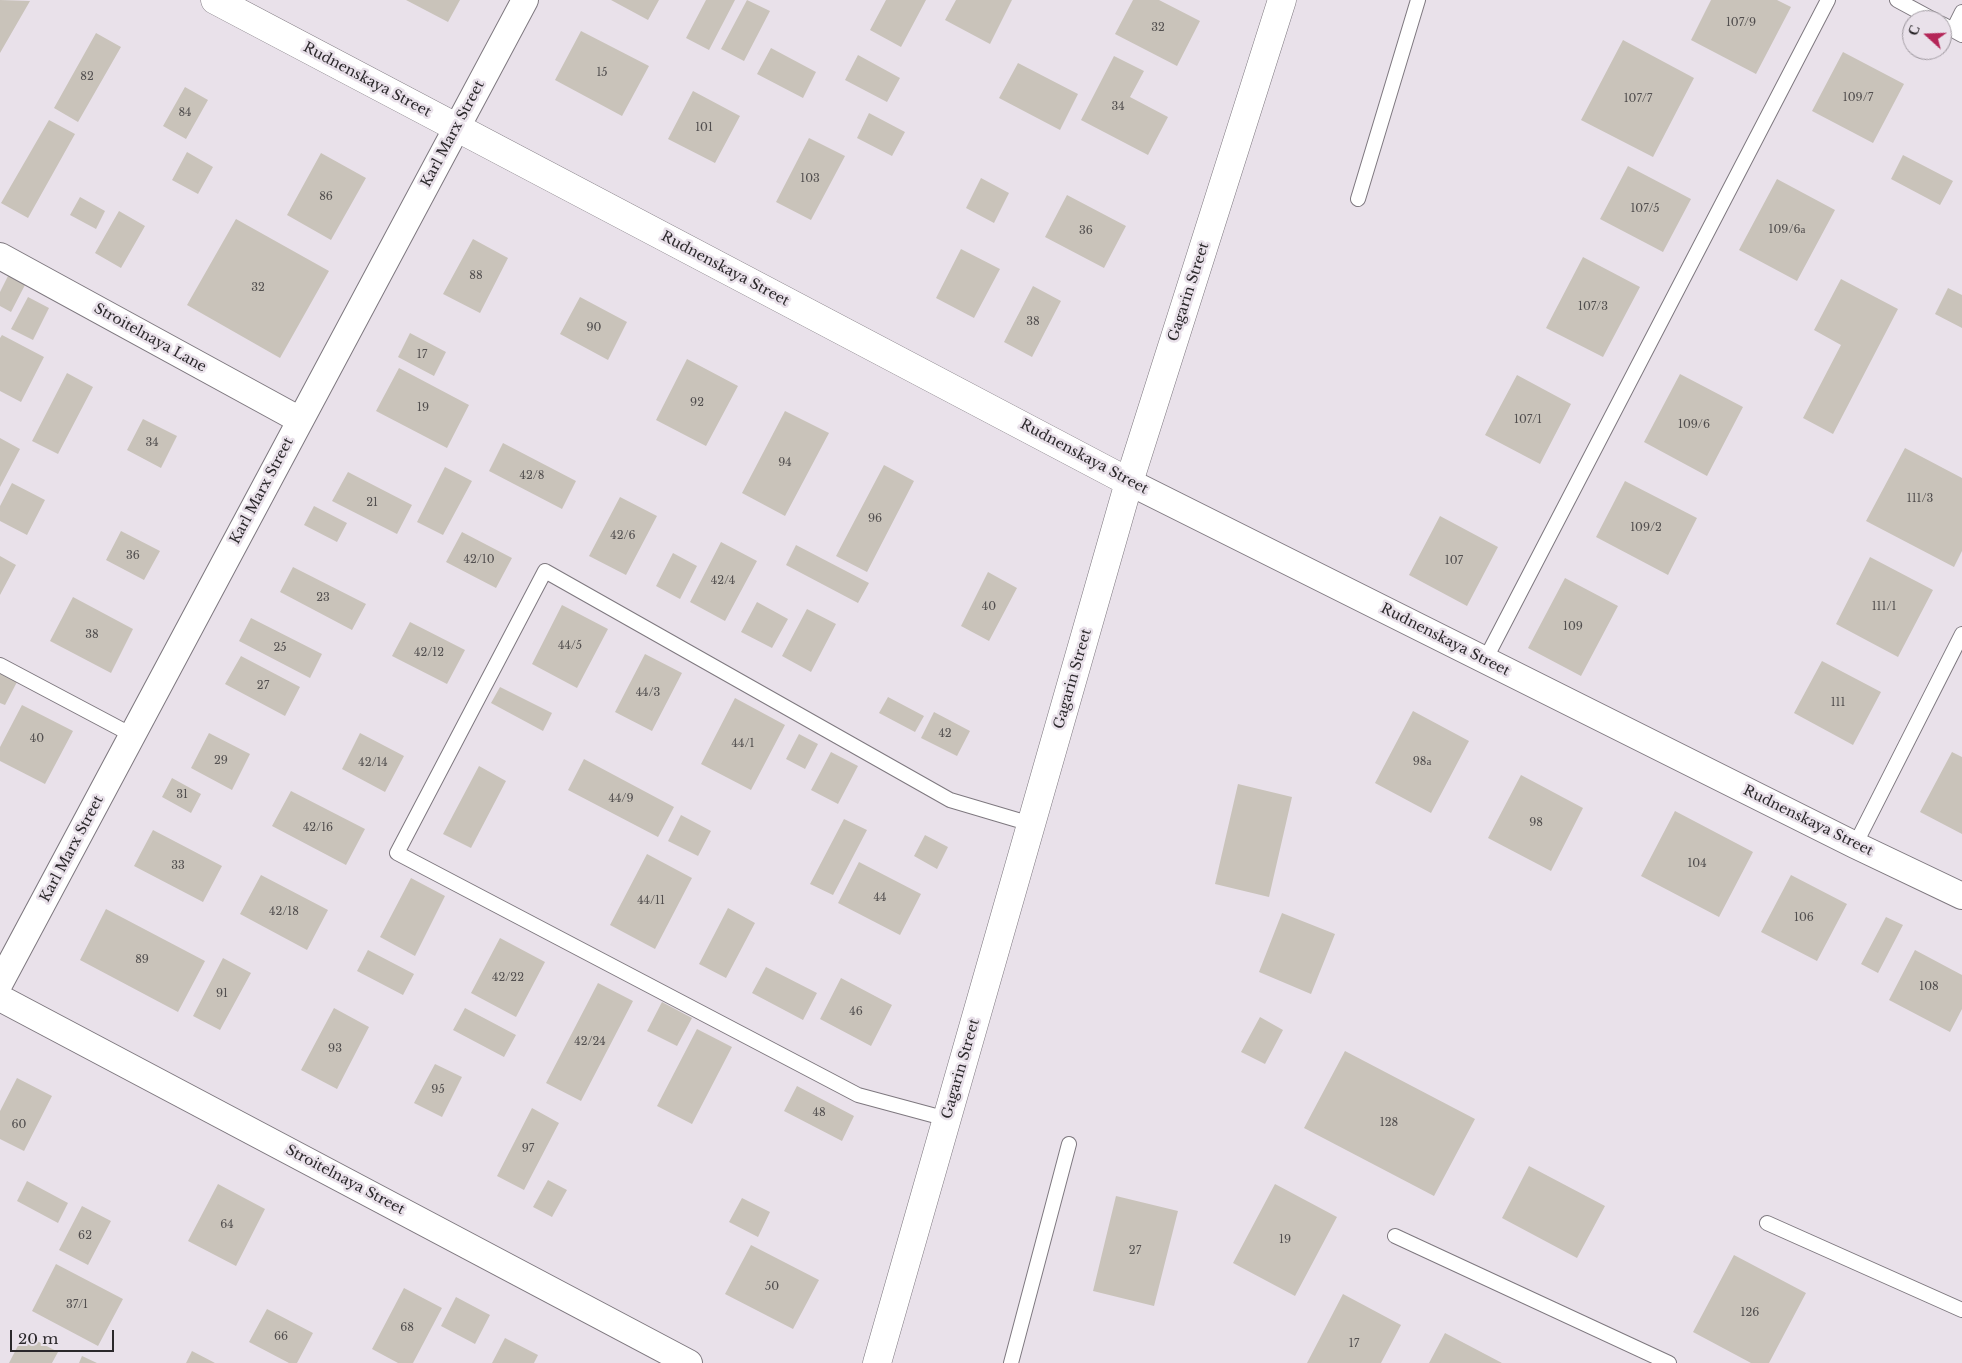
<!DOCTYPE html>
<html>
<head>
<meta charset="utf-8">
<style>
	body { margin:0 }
	#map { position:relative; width:1962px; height:1363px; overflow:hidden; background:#e9e1ea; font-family:"Libre Baskerville",serif }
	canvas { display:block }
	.north { position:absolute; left:1902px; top:10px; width:50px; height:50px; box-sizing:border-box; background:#e9e1ea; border:1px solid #9d979e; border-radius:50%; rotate:290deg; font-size:14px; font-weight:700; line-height:20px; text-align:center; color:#2b282b }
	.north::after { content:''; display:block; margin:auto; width:18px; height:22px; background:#b42658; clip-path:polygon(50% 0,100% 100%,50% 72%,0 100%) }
	.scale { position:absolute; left:10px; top:1330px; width:104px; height:22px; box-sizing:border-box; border:2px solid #2b282b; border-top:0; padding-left:6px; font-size:15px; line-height:18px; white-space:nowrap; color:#2b282b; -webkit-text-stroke:4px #e9e1ea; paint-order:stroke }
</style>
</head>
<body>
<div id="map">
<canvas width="1962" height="1363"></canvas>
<div class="north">С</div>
<div class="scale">20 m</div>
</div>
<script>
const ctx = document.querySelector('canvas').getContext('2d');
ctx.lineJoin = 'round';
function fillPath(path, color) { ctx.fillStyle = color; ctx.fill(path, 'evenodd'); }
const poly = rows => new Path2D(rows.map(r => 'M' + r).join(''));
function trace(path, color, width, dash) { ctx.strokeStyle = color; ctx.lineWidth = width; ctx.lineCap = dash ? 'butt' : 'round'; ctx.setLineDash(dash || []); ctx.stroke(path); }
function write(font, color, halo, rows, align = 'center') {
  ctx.font = font + ' "Libre Baskerville",serif'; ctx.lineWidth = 5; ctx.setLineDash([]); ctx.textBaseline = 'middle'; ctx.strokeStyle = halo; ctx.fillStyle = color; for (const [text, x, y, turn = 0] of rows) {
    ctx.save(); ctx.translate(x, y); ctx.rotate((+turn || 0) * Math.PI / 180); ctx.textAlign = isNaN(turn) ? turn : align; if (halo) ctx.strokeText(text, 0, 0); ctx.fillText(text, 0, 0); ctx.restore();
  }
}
fillPath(poly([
	[0,0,30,1,0,53],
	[406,0,460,0,448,22],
	[611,0,659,0,648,20],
	[706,0,735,0,709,50,686,38],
	[747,0,770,11,744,61,721,49],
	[886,0,926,0,901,47,870,30],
	[956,0,1012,0,990,44,945,20],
	[1133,0,1159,0,1200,21,1177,66,1115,34],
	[1711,0,1777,0,1791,7,1756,74,1691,40],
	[581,31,649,66,622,116,555,80],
	[96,33,121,47,78,122,54,108],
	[1623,40,1694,78,1653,157,1581,120],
	[771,48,816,72,803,98,757,74],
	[1843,52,1904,84,1873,143,1812,111],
	[858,55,900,78,887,102,845,80],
	[1114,56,1144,71,1130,97,1168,117,1148,155,1081,120],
	[1018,63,1078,94,1060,130,999,98],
	[185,87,208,100,186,139,163,126],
	[693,91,740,116,715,163,668,139],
	[869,113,905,132,892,156,857,138],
	[49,120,75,134,28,218,1,203],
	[809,138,845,156,811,220,776,202],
	[187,152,213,167,198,194,172,180],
	[321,153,366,178,331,240,287,215],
	[1903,155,1953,181,1940,205,1891,179],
	[1628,166,1691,199,1663,252,1600,219],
	[981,178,1009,193,994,223,966,208],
	[1777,179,1835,210,1797,281,1739,250],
	[1067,195,1126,226,1104,268,1045,237],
	[80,197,105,211,96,229,70,215],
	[119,211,145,226,121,268,95,253],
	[236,219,329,271,280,358,187,305],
	[473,239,508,258,480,313,443,294],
	[961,249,1000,269,974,318,936,298],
	[1583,257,1640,287,1603,357,1546,328],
	[9,274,26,283,11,312,0,306,0,292],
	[1841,279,1898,309,1833,434,1803,418,1841,345,1814,330],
	[1033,286,1061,301,1032,357,1004,342],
	[1948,288,1962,295,1962,328,1935,314],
	[28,297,49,308,33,340,11,329],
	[580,297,627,322,608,360,560,334],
	[410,333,446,352,434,376,398,357],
	[2,335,44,357,21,402,0,391,0,338],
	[687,359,738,386,706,446,656,420],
	[399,368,469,405,447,448,376,411],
	[67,373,93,387,58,454,32,441],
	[1680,374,1743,407,1707,476,1644,442],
	[1517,375,1571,404,1540,464,1485,435],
	[785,411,829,433,785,516,742,493],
	[143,419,177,436,161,468,127,450],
	[0,438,20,449,0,487],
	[503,443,576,481,562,509,489,471],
	[1905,448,1962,478,1962,551,1954,567,1866,521],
	[884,465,914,481,867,572,836,556],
	[445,467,472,481,443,535,417,522],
	[348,472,412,505,397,534,332,501],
	[1625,481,1697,518,1668,575,1596,537],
	[12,483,45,500,27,535,0,521,0,506],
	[620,497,657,516,626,575,589,556],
	[314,506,347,523,337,542,304,525],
	[1440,516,1498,547,1467,606,1409,575],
	[121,531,160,551,144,580,106,560],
	[462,532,512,558,496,588,446,562],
	[721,542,757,561,725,621,690,602],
	[796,545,869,583,858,603,786,565],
	[673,553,697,566,680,599,656,586],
	[0,556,16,565,0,595],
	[1870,557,1933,590,1898,657,1836,624],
	[293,567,366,604,352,630,280,592],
	[988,572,1017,588,989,641,961,626],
	[1565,578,1618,606,1581,676,1528,648],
	[73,597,133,629,111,673,50,641],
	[757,602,788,619,772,648,741,632],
	[562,605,608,629,577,688,532,664],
	[807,609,836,624,811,672,782,656],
	[251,618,322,654,310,678,239,641],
	[410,622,465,650,447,684,392,656],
	[645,654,682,673,652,731,615,712],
	[241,656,300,687,285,716,225,684],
	[1822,661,1881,692,1853,745,1794,713],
	[0,673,17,682,5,705,0,703],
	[500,687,552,713,543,731,491,703],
	[888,697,924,716,915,732,879,713],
	[735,698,785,725,751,790,701,764],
	[22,705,73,731,45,784,0,761,0,747],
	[1413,711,1469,741,1431,813,1375,783],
	[934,712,970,731,957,756,921,738],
	[209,733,250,754,232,790,191,768],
	[360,733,404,756,385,792,342,769],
	[799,734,818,744,805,769,786,759],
	[831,752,858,766,838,804,811,790],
	[1952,752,1962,757,1962,834,1920,812],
	[584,759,674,807,658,837,568,790],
	[479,766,506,781,471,848,443,834],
	[1521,775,1583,808,1551,871,1488,838],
	[172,778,201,794,191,813,162,797],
	[1238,784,1292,797,1269,897,1215,884],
	[291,791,365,829,346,865,272,826],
	[1675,811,1753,852,1719,917,1641,876],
	[681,815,711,831,698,856,668,841],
	[844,819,867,830,833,895,810,884],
	[153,830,222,866,203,902,134,866],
	[925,835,948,847,937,869,914,856],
	[647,854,692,878,655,949,610,925],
	[859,862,921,894,900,935,838,903],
	[261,875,328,910,307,950,240,914],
	[1791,875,1847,904,1817,961,1761,932],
	[411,878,445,896,415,956,380,937],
	[728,908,755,923,726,978,699,964],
	[106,909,205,961,178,1012,80,960],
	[1282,913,1335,934,1311,994,1259,972],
	[1886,917,1903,925,1878,973,1861,964],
	[500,938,545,962,516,1017,471,993],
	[368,950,414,974,403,995,357,971],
	[1915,950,1962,975,1962,1009,1950,1032,1889,1000],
	[223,958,251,973,220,1030,193,1016],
	[766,967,817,993,803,1020,752,993],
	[841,978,892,1005,871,1046,820,1019],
	[598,983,633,1001,581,1101,546,1083],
	[662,1002,692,1018,677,1046,647,1031],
	[334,1008,369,1027,337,1089,301,1070],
	[465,1008,516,1035,504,1057,453,1030],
	[1260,1017,1283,1030,1265,1064,1241,1052],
	[697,1029,732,1047,692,1124,657,1106],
	[1345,1051,1475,1119,1434,1196,1304,1128],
	[435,1064,462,1077,442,1117,414,1103],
	[17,1078,52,1096,24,1151,0,1139,0,1111],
	[797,1086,854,1116,842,1141,784,1111],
	[532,1108,559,1123,524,1190,497,1176],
	[1529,1166,1605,1206,1577,1258,1502,1218],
	[548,1180,567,1190,552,1217,533,1207],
	[27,1181,68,1203,58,1223,17,1201],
	[218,1184,265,1209,236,1266,188,1241],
	[1275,1184,1337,1217,1295,1296,1233,1263],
	[1116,1196,1178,1211,1154,1306,1093,1291],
	[742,1198,770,1212,758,1237,729,1222],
	[82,1206,111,1221,88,1265,59,1250],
	[751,1245,819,1280,793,1329,725,1294],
	[1734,1255,1806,1293,1769,1363,1751,1363,1693,1332],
	[56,1264,123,1299,98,1346,32,1311],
	[404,1288,442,1308,413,1363,398,1363,372,1349],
	[1343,1294,1401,1325,1381,1363,1307,1363],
	[456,1297,490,1315,475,1344,441,1326],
	[267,1309,313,1333,297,1363,289,1363,249,1342],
	[1445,1333,1502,1363,1429,1363],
	[24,1334,58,1352,52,1363,9,1363],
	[505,1338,538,1355,534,1363,492,1363],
	[192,1351,215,1363,186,1363],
	[82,1356,97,1363,79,1363]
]), '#c9c3ba');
const service = poly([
	[1897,0,1934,20],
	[1942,24,1962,35],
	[1953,30,1962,12],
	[1358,199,1418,0],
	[1485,660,1828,0],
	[0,665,132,735],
	[1855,845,1962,634],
	[947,1119,858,1095,397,853,545,571,950,800,1031,824],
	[1767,1223,1962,1310],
	[1395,1236,1669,1363],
	[1011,1363,1069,1144]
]);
const minor = poly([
	[0,256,300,420],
	[1129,482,1855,845,1962,896],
	[0,983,525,0],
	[0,998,689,1363]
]);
const tertiary = poly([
	[215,0,1129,482],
	[877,1363,1129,482,1282,0]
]);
trace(service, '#7e787f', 16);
trace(minor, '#7e787f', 28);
trace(tertiary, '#7e787f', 29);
trace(service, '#fff', 14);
trace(minor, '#fff', 26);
trace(tertiary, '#fff', 28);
write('11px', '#524f4f', null, [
	["107/9",1741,23],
	["32",1158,28],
	["15",602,73],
	["82",87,77],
	["109/7",1858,98],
	["107/7",1638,99],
	["34",1118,107],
	["84",185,113],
	["101",704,128],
	["103",810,179],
	["86",326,197],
	["107/5",1645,209],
	["109/6а",1787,230],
	["36",1086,231],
	["88",476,276],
	["32",258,288],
	["107/3",1593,307],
	["38",1033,322],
	["90",594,328],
	["17",422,355],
	["92",697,403],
	["19",423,408],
	["107/1",1528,420],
	["109/6",1694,425],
	["34",152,443],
	["94",785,463],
	["42/8",532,476],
	["111/3",1920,499],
	["21",372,503],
	["96",875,519],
	["109/2",1646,528],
	["42/6",623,536],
	["36",133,556],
	["42/10",479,560],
	["107",1454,561],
	["42/4",723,581],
	["23",323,598],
	["40",989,607],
	["111/1",1884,607],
	["109",1573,627],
	["38",92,635],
	["44/5",570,646],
	["25",280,648],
	["42/12",429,653],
	["27",263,686],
	["44/3",648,693],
	["111",1838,703],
	["42",945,734],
	["40",37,739],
	["44/1",743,744],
	["29",221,761],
	["98а",1422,762],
	["42/14",373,763],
	["31",182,795],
	["44/9",621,799],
	["98",1536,823],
	["42/16",318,828],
	["104",1697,864],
	["33",178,866],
	["44",880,898],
	["44/11",651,901],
	["42/18",284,912],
	["106",1804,918],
	["89",142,960],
	["42/22",508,978],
	["108",1929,987],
	["91",222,994],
	["46",856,1012],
	["42/24",590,1042],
	["93",335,1049],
	["95",438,1090],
	["48",819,1113],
	["128",1389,1123],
	["60",19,1125],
	["97",528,1149],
	["64",227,1225],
	["62",85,1236],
	["19",1285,1240],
	["27",1135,1251],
	["50",772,1287],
	["37/1",77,1305],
	["126",1750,1313],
	["68",407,1328],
	["66",281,1337],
	["17",1354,1344]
]);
write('14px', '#2b282b', '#e9e1ea', [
	["Rudnenskaya Street",367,80,28],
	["Karl Marx Street",453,134,-62],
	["Rudnenskaya Street",725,269,28],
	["Gagarin Street",1189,292,-72],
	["Stroitelnaya Lane",150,338,29],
	["Rudnenskaya Street",1084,457,28],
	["Karl Marx Street",262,491,-62],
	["Rudnenskaya Street",1445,640,27],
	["Gagarin Street",1073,679,-74],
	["Rudnenskaya Street",1808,821,26],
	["Karl Marx Street",72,849,-62],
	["Gagarin Street",961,1069,-74],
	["Stroitelnaya Street",345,1180,28]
]);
</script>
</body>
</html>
